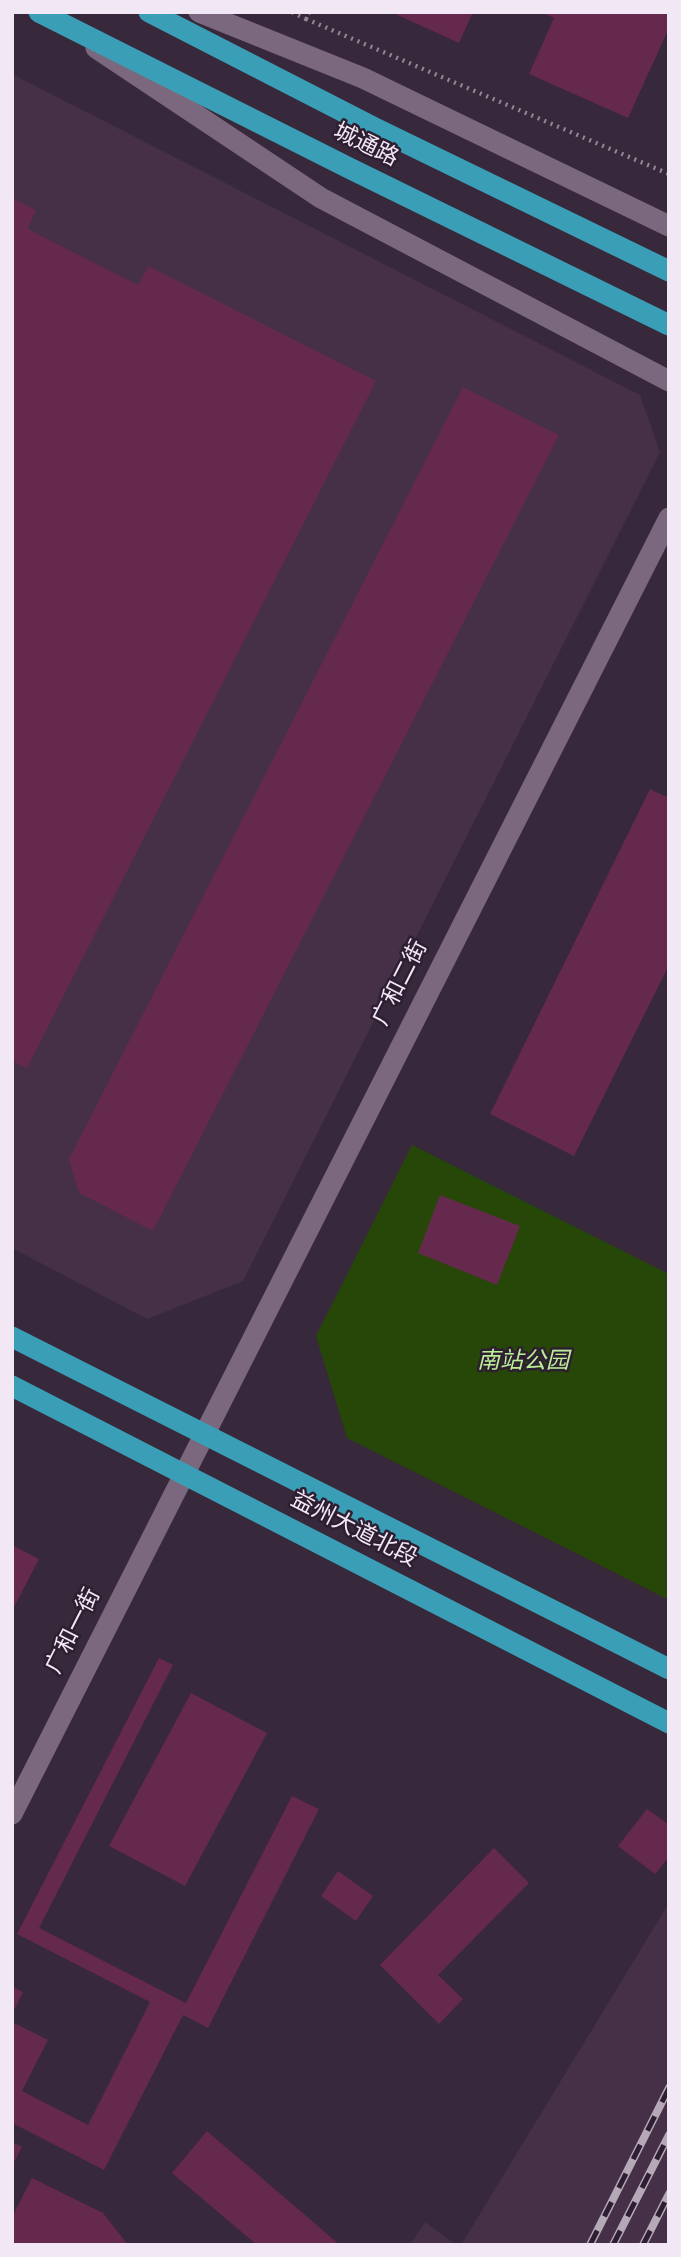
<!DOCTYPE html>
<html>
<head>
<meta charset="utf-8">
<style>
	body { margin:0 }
	#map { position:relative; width:681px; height:2257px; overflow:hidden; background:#38283b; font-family:Spectral,serif }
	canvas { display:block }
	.frame { position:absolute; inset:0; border:14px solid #f2e7f4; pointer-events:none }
</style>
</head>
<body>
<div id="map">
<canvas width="681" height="2257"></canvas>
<div class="frame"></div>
</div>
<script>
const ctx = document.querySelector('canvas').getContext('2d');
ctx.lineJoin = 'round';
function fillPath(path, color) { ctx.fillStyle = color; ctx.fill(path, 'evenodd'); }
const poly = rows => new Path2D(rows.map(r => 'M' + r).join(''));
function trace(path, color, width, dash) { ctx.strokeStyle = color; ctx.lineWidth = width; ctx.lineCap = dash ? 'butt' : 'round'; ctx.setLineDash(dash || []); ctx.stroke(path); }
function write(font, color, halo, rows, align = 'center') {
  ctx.font = font + ' Spectral,"Noto Sans SC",serif'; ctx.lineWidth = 5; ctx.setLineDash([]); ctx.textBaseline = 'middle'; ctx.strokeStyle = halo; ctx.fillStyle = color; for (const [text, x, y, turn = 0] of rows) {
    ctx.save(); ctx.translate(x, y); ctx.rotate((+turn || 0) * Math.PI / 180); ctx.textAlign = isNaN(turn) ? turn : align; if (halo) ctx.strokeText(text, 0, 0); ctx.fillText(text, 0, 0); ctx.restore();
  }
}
fillPath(poly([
	[12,74,640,395,660,452,243,1281,147,1319,12,1248],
	[669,1903,669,2245,461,2245],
	[425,2222,456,2245,410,2245]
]), '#453048');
fillPath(poly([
	[412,1145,669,1274,669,1600,347,1438,316,1336]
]), '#264708');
fillPath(poly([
	[391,12,473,12,459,43],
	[542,12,669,12,669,28,628,118,529,74,554,18],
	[12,198,36,210,28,229,138,285,148,266,376,381,27,1068,12,1061],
	[463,387,559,435,153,1231,79,1193,69,1159],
	[650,789,669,798,669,965,574,1156,490,1114],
	[440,1195,520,1226,497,1285,418,1253],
	[12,1545,39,1559,12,1611],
	[159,1658,173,1665,39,1928,186,2003,292,1796,319,1809,208,2028,183,2015,104,2170,12,2123,12,2022,48,2040,22,2091,88,2125,150,2002,17,1934],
	[191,1693,267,1733,185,1886,109,1846],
	[647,1809,669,1825,669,1857,655,1874,618,1846],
	[494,1848,529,1883,438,1975,463,1999,439,2024,380,1965],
	[338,1871,373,1896,356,1921,321,1896],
	[12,1987,23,1992,12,2014],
	[207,2131,340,2245,257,2245,172,2173],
	[12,2142,22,2147,12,2166],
	[32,2178,103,2213,128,2245,12,2245,12,2217]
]), '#64294d');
trace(poly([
	[292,12,306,19,309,12],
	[306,19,669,174]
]), '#938696', 4.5, [2, 5]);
trace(poly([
	[199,12,363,78,669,226],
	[96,48,321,198,669,381],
	[12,1814,669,518]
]), '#7b687e', 21);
trace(poly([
	[39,12,349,168,669,325],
	[149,12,375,128,669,271],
	[12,1337,669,1669],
	[12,1386,669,1723]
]), '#3a9fb6', 21);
const rail = poly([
	[590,2245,669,2088],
	[613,2245,669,2135],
	[643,2245,669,2194]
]);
trace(rail, '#b5a8b7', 8);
trace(rail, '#2e1e31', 5, [16]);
write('23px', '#f2e7f4', '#2e1e31', [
	["城通路",365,147,26],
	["广和二街",402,984,-63],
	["益州大道北段",353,1531,27],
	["广和一街",75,1632,-63]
]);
write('italic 23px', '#baef98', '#2e1e31', [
	["南站公园",523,1363]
]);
</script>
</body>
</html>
